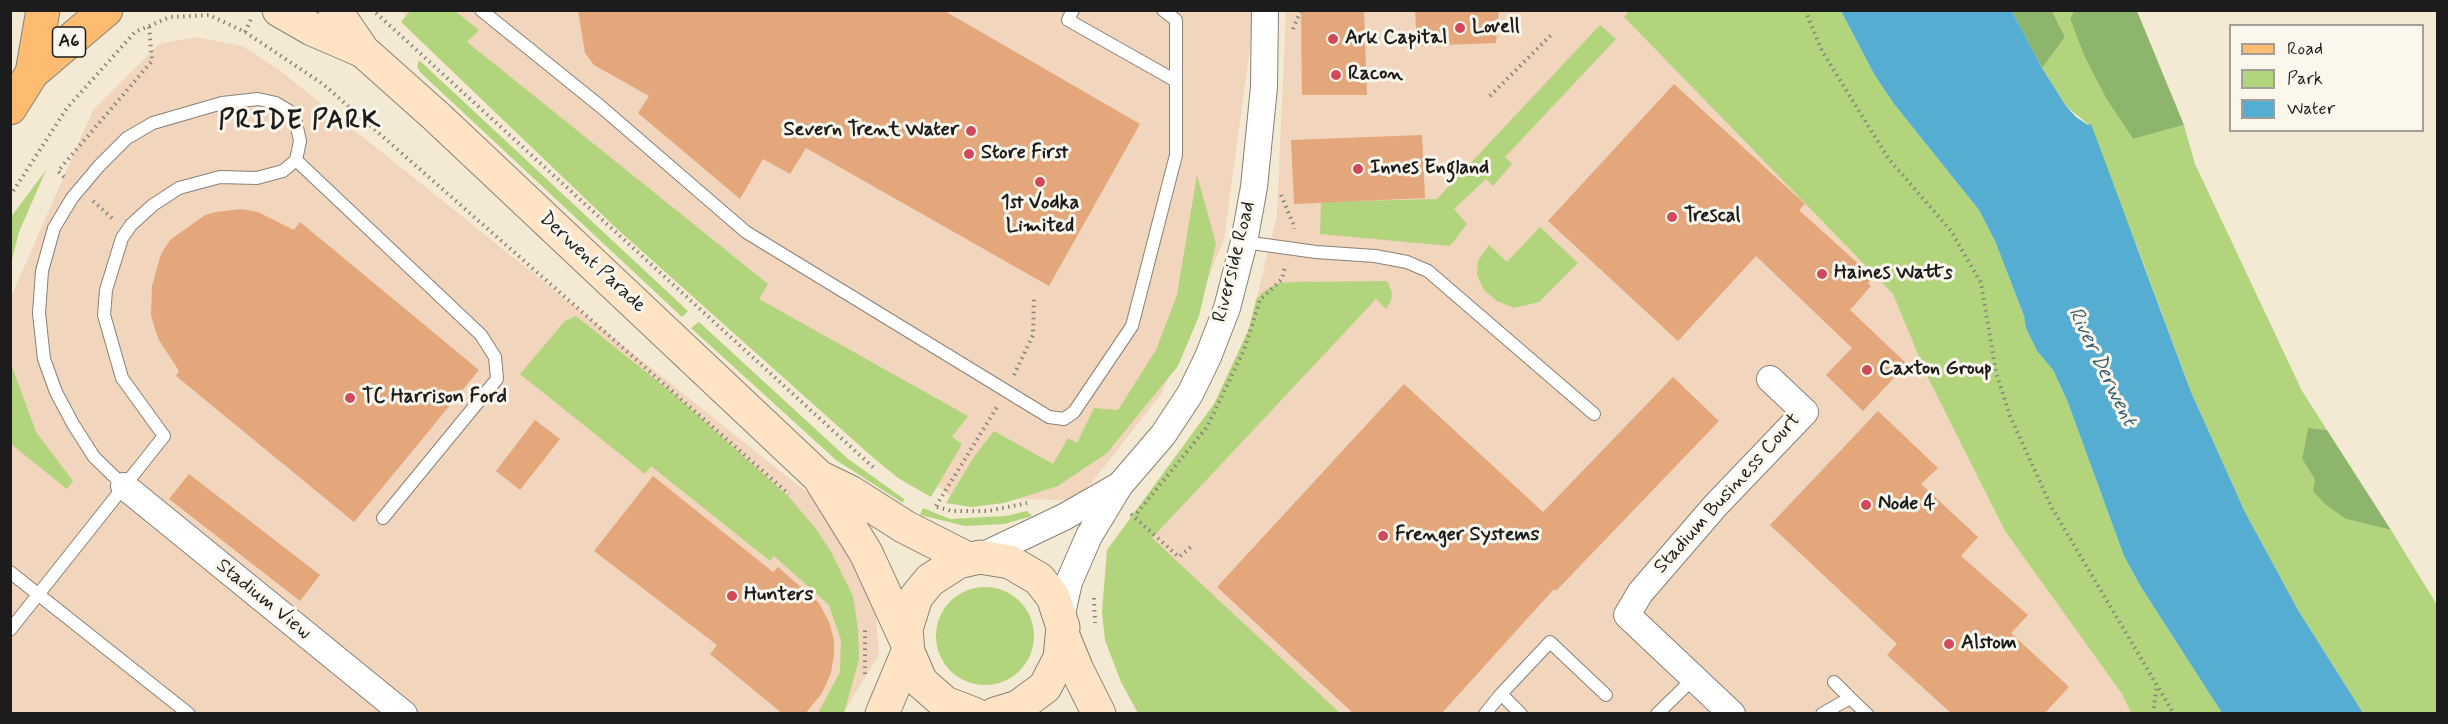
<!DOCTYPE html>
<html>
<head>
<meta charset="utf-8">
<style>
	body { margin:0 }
	#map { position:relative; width:2448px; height:724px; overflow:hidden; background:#f4e9d2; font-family:Mynerve,sans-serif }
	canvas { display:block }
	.frame { position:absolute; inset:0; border:12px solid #1c1c1c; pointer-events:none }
	.legend { position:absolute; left:2229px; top:24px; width:195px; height:108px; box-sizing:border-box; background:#fbf7ec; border:2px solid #a29f99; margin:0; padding:8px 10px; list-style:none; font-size:18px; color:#1c1c1c }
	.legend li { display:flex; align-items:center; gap:12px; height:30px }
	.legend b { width:30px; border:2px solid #a29f99 }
</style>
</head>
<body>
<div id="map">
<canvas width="2448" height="724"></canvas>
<div class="frame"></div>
<ul class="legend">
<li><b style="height:8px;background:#fdbc6f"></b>Road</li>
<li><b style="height:16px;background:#b2d47d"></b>Park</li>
<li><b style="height:16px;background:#55aed2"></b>Water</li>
</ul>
</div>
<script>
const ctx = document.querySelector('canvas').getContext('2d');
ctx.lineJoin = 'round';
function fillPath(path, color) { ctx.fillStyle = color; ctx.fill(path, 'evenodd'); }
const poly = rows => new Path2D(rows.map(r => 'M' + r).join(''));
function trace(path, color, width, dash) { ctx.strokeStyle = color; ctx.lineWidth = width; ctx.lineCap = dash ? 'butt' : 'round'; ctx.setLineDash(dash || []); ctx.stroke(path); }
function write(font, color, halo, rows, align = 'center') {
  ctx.font = font + ' Mynerve,sans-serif'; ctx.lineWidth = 6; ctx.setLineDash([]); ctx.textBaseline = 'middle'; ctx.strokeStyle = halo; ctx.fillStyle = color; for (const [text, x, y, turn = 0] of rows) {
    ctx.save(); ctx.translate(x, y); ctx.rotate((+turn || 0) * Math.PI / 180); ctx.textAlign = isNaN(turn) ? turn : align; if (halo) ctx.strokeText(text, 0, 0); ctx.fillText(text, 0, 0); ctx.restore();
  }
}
fillPath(poly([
	[401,11,1255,11,1224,239,1162,393,1078,500,953,498,816,394,512,128],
	[1286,11,1630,11,1624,17,1893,294,1926,374,2005,531,2122,694,2131,713,1138,713,1121,682,1105,640,1102,612,1107,550,1214,404,1249,329,1277,215],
	[195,37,242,46,278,69,815,499,866,581,876,618,879,655,843,713,11,714,11,297,93,110,159,44]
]), '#f1d5bd');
fillPath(poly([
	[1630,10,1841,11,1874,74,1894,104,1979,210,1995,241,2024,316,2026,328,2037,351,2053,370,2067,400,2124,556,2141,587,2222,713,2131,713,2122,694,2005,531,1926,374,1893,294,1624,17],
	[410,11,455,11,479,30,467,42,768,284,759,299,968,416,952,437,962,444,931,497,898,478,869,454,616,228,401,22],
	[2052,11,2074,11,2070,19,2085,58,2107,100,2133,139,2184,125,2195,164,2302,391,2327,430,2308,429,2302,459,2315,480,2346,519,2391,530,2437,605,2437,713,2363,713,2298,610,2245,512,2191,392,2140,254,2089,125,2066,106,2042,68,2065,37],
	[1600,25,1616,39,1505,157,1512,164,1493,186,1486,179,1454,209,1467,224,1450,246,1320,234,1321,202,1437,199],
	[419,60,688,311,682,317,421,73,417,67],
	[46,170,19,232,11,263,11,217],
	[1197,175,1216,244,1199,316,1178,366,1107,453,1058,486,1004,503,971,507,946,503,976,454,994,431,1053,464,1068,438,1077,443,1094,408,1118,410,1156,350,1177,295],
	[1540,227,1578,263,1539,302,1514,308,1497,301,1484,290,1477,275,1478,261,1489,245,1507,262],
	[1387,281,1392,292,1391,301,1386,309,1376,299,1152,538,1340,713,1138,713,1121,682,1105,640,1102,612,1107,550,1214,404,1249,329,1256,300,1264,291,1279,283,1295,282],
	[576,316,676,396,788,496,816,529,830,550,853,596,858,629,859,660,844,713,818,713,840,672,841,640,829,605,774,556,770,561,651,466,645,474,520,374,565,321],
	[699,322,847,458,904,499,903,503,836,460,691,328],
	[11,364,36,432,73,481,67,489,11,444],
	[923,508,950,519,1006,516,1027,511,1032,516,1004,524,965,526,920,515],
	'936 636a49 49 0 1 1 98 0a49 49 0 1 1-98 0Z'
]), '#b2d47d');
fillPath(poly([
	[2012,11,2052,11,2065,37,2042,68],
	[2074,11,2137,11,2184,125,2133,139,2107,100,2085,58,2070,19],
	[2308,428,2327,430,2391,530,2346,519,2325,504,2313,491,2315,480,2302,459]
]), '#8db66c');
fillPath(poly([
	[1841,11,2012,11,2042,68,2066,106,2076,117,2088,125,2091,124,2191,392,2245,512,2298,610,2363,713,2222,713,2141,587,2124,556,2067,400,2053,370,2037,351,2026,328,2024,316,1995,241,1979,210,1894,104,1874,74]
]), '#55aed2');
fillPath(poly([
	[578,10,943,10,1140,124,1049,286,806,148,790,174,763,159,740,199,638,113,649,96,594,65,585,53],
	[1301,10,1364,10,1367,95,1302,95],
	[1415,10,1499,10,1496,43,1417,46],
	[1674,84,1805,204,1799,210,1873,277,1868,283,1871,286,1850,310,1907,364,1863,411,1826,375,1852,348,1756,256,1678,341,1548,221],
	[1422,135,1425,198,1294,204,1291,140],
	[241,209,258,212,294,230,300,222,479,370,354,522,176,376,179,371,159,340,154,326,151,315,152,286,161,254,170,240,205,215,216,212],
	[1673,377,1719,421,1556,591,1554,589,1441,714,1354,714,1217,587,1404,384,1543,512],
	[1878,411,1938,468,1921,484,1978,537,1961,556,2028,615,2011,633,2069,687,2044,714,1952,714,1887,655,1897,644,1770,525],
	[535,420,560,439,520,490,496,471],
	[189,474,320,575,300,601,169,499],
	[653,476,773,572,778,567,819,603,829,622,834,640,834,654,831,673,822,693,805,714,783,714,710,654,717,645,594,551]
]), '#e4a67b');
const lane = poly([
	[481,10,600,106,746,232,1049,417,1064,419,1074,412,1132,326,1176,155,1176,20,1163,10],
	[1073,10,1068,20,1176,81],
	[296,160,481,335,495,357,497,379,383,518],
	[1244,242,1316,252,1375,256,1407,262,1428,271,1594,414],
	[10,572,189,714],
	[10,630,164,436,122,378,104,315,106,290,122,238,131,225,153,205,179,188,220,177,257,178,283,171,296,160,300,141,294,114,276,103,258,99,222,103,153,123,127,138,99,166,72,198,54,228,42,271,39,313,44,359,56,392,73,424,94,457,124,486],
	[1834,682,1850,698],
	[1501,694,1550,642,1606,695],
	[1485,714,1501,694,1521,714],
	[1657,714,1694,678],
	[1822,714,1850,698,1867,714]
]);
const street = poly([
	[124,486,404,714],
	[980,557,1064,517,1120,485],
	[1061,618,1069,582,1089,536,1120,485,1163,435,1190,394,1208,357,1227,308,1244,242,1254,187,1264,87,1265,10],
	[1732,714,1627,615,1640,593,1715,506,1805,412,1770,379]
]);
const secondary = poly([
	[279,10,312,29,363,51],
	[335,10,363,51,437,117,819,477,850,492,905,527,968,559],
	[819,477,866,553,906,640],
	[1063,636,1077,670,1099,714],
	[882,714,908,652],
	[974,714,945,703,921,682,908,652,906,629,916,597,930,580,958,562,980,557,1010,562,1039,579,1053,597,1063,627,1060,658,1045,687,1018,707,995,714]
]);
const primary = poly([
	[32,73,43,10],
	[10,108,32,73,106,10]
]);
trace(lane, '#888277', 14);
trace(street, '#888277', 28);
trace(secondary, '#888277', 35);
trace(primary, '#888277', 35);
trace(poly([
	[1805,10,1822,51,1888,158,1951,231,1981,283,1996,372,2010,416,2052,508,2174,714],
	[376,13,875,469],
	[1293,29,1301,10],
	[245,32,251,19],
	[1490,96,1553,33],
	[64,177,58,171,152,61,149,26],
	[1281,195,1294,226,1294,229],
	[10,196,67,108,135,32,170,17,209,15,245,32,323,84,789,494],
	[93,201,112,218],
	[1014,375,1033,335,1034,298],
	[936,506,997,407],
	[937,507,952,511,988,511,1027,503],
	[1137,513,1207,427,1244,350,1260,300,1282,279,1285,266],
	[1131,514,1179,557,1192,546],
	[1094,598,1095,623],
	[865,674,865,628],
	[2153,714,2157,685]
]), '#888277', 4, [1.5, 4.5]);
trace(lane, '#fff', 12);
trace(street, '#fff', 26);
trace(secondary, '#fee4c5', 33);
trace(primary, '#fdbc6f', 33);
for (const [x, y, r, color] of [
	[1460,28,6,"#d1495b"],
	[1333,39,6,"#d1495b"],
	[1336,75,6,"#d1495b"],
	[971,131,6,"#d1495b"],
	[969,154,6,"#d1495b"],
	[1358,169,6,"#d1495b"],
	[1040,182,6,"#d1495b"],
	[1672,217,6,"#d1495b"],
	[1822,274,6,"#d1495b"],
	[1867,370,6,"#d1495b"],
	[350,398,6,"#d1495b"],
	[1866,505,6,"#d1495b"],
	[1383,536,6,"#d1495b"],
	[732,596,6,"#d1495b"],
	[1949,644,6,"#d1495b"]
]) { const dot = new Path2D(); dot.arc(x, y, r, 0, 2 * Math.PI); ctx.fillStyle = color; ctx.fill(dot); trace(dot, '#fbf7ec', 2); }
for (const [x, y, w] of [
	[69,42,33]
]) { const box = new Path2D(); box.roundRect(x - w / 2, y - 15, w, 30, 4.5); ctx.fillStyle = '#fbf7ec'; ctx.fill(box); trace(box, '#1c1c1c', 1.5); }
write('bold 18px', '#1c1c1c', null, [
	["A6",69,42]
]);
write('bold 20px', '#1c1c1c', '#fbf7ec', [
	["Lovell",1472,28],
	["Ark Capital",1345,39],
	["Racon",1348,75],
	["Severn Trent Water",959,131,"right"],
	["Store First",981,154],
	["Innes England",1370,169],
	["1st Vodka",1040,204,"center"],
	["Limited",1040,227,"center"],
	["Trescal",1684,217],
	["Haines Watts",1834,274],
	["Caxton Group",1879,370],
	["TC Harrison Ford",362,398],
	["Node 4",1878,505],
	["Frenger Systems",1395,536],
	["Hunters",744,596],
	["Alstom",1961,644]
], 'left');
write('20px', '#1c1c1c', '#fbf7ec', [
	["Riverside Road",1235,262,-76],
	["Derwent Parade",592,263,43],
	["Stadium Business Court",1728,494,-48],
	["Stadium View",263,600,39]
]);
write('italic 21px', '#365e6e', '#fbf7ec', [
	["River Derwent",2101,367,64]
]);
ctx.letterSpacing = '1.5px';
write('bold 26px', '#1c1c1c', '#fbf7ec', [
	["PRIDE PARK",300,123]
]);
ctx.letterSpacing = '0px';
</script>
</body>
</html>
